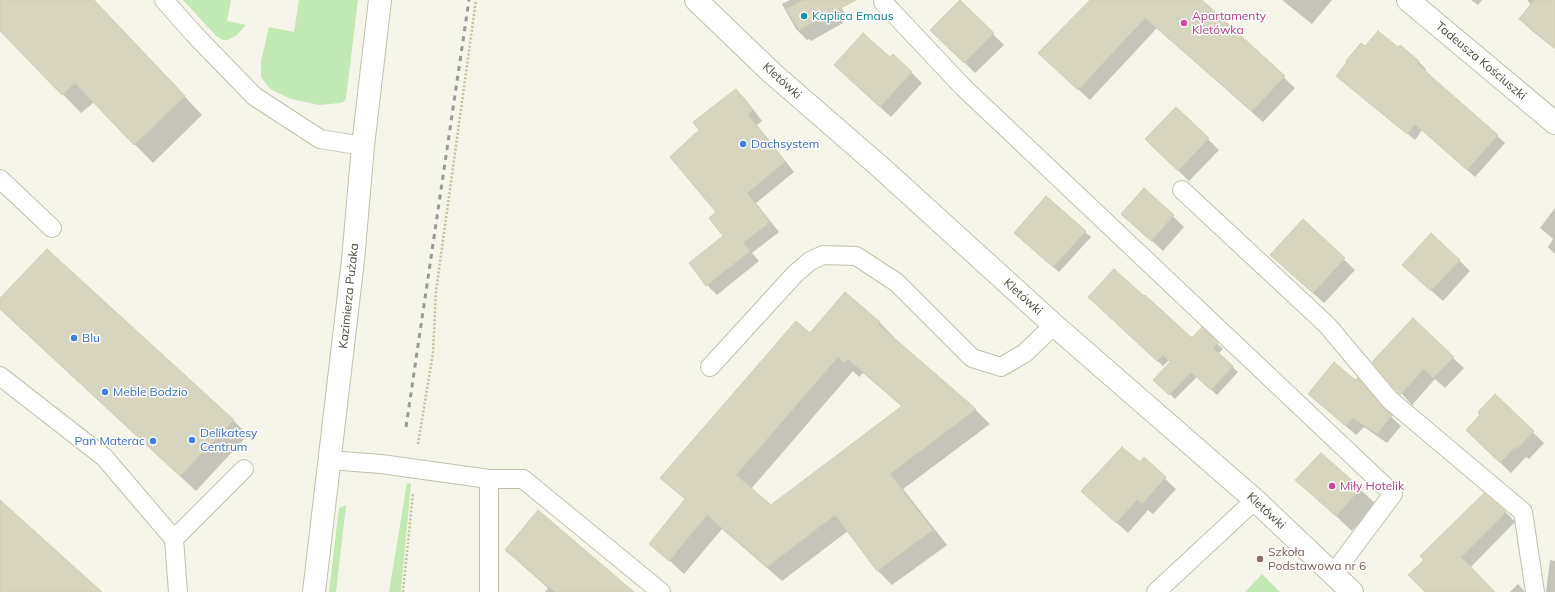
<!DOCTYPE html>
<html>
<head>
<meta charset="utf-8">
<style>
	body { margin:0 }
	canvas { display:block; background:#f5f5ea }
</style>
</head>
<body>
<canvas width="1555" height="592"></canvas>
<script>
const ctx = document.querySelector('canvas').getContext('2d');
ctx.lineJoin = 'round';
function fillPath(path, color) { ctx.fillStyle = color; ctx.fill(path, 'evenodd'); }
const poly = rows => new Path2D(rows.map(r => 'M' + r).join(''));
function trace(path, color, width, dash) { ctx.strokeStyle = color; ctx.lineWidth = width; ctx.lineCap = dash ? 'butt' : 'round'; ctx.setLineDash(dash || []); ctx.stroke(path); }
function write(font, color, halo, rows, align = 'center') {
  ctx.font = font + ' Mulish,sans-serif'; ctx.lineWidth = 3; ctx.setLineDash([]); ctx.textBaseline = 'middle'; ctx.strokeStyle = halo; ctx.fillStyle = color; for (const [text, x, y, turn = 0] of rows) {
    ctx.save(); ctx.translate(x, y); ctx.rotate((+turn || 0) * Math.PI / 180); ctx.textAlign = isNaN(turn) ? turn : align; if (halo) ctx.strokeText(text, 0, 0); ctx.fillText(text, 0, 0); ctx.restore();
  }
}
fillPath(poly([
	[183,0,231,0,227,21,246,25,236,36,227,40,223,40,216,36],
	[299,0,358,0,346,98,345,101,341,103,319,105,291,99,270,89,261,77,261,61,269,27,294,32],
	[407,483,411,484,401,592,389,592],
	[346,505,336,592,329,592,339,508],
	[1262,574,1280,592,1245,592]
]), '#c2e9b3');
fillPath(poly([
	[0,0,94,0,202,115,153,163,94,102,81,113,0,29],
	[790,0,835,0,845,13,843,23,811,41,809,39,807,40,796,29,782,4],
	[1091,0,1201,0,1295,88,1263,122,1157,28,1090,100,1051,64],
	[1282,0,1332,0,1312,24],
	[1471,0,1482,0,1478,5],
	[1528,0,1555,0,1555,49,1531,30,1520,19,1531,5,1528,1],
	[960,1,1004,45,975,73,932,30],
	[1365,47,1398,49,1418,61,1426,69,1424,71,1505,143,1475,177,1422,130,1415,140,1345,83],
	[890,59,911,72,922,83,891,117,846,76],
	[736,90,746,100,762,121,757,125,794,172,756,203,779,232,752,253,759,261,717,295,707,285,725,237,718,212,701,130],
	[1208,139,1219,150,1189,181,1157,150],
	[1144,189,1184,227,1163,251,1134,224],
	[1046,198,1091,237,1059,272,1021,238],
	[1555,208,1555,254,1548,247,1553,239,1540,228],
	[1303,221,1355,270,1324,303,1283,266],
	[1459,260,1470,271,1443,301,1414,275],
	[845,293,880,323,894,337,893,338,976,410,990,424,903,489,947,545,892,585,878,571,848,531,782,581,722,529,684,574,651,543,686,500,661,477,810,334],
	[853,371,859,377,863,373,903,407,771,506,751,489],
	[0,299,233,420,248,435,196,491,11,319,0,308],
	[1095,303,1192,339,1202,329,1223,349,1218,354,1238,372,1217,395,1197,377,1175,399,1155,380,1171,362,1169,360,1163,366],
	[1453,358,1464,368,1445,388,1435,379,1412,405,1373,362],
	[1358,379,1387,413,1401,426,1387,443,1364,427,1356,435,1309,394,1355,382],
	[1495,396,1544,443,1529,459,1526,457,1511,473,1478,441,1482,415],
	[1321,454,1376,504,1352,531,1297,480],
	[1144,459,1176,489,1153,514,1148,510,1128,533,1093,502],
	[1506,512,1515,522,1470,568,1494,592,1426,592,1410,575],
	[507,550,633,592,545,592,548,588,522,565],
	[1550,560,1555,561,1555,592,1546,592],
	[1518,584,1525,592,1510,592]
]), '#0003');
const building = poly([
	[0,0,94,0,185,96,134,145,75,83,62,95,0,31,0,0],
	[803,0,856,0,799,30,786,9,803,0],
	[960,0,994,33,964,63,930,30,960,0],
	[1090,0,1202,0,1285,76,1252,111,1145,18,1078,90,1038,53,1090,0],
	[1534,0,1555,0,1555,48,1519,19,1534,0],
	[1378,31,1398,47,1400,45,1419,61,1417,63,1434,79,1498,135,1467,170,1415,124,1407,134,1336,76,1347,62,1346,61,1361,43,1365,46,1378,31],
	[863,33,890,57,893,54,912,72,880,107,834,65,863,33],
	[736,89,753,110,748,115,785,162,747,193,770,222,743,243,750,251,706,286,689,263,723,236,709,218,716,212,670,157,699,130,693,122,736,89],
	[1176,107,1209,138,1178,171,1145,139,1176,107],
	[1144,188,1174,215,1151,241,1121,214,1144,188],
	[1046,196,1086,231,1053,267,1014,233,1046,196],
	[1303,219,1345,258,1313,293,1270,255,1303,219],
	[1431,233,1460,260,1431,291,1402,265,1431,233],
	[47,249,234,420,180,476,0,309,0,298,47,249],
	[1114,269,1144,296,1145,295,1192,338,1202,327,1218,343,1213,348,1233,366,1211,390,1191,372,1169,395,1153,380,1170,362,1163,355,1157,361,1088,297,1114,269],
	[845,292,880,322,878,324,976,409,890,474,933,530,877,571,835,515,767,567,707,515,669,561,649,544,685,499,660,478,796,321,810,333,845,292],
	[838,357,844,363,848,359,902,406,771,505,736,475,838,357],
	[1413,318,1454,357,1433,378,1424,369,1400,395,1372,362,1413,318],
	[1334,362,1355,380,1358,378,1382,407,1392,415,1377,434,1353,418,1346,426,1308,394,1334,362],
	[1495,394,1534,431,1517,449,1515,447,1500,463,1466,430,1480,415,1478,412,1495,394],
	[1122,447,1140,462,1144,457,1166,477,1142,504,1137,500,1116,523,1081,491,1122,447],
	[1321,453,1361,488,1336,516,1295,480,1321,453],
	[1484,493,1506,512,1461,557,1495,592,1425,592,1408,575,1424,560,1420,556,1484,493],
	[0,500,102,592,0,592,0,500],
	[538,510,634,592,555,592,505,550,538,510]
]);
fillPath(building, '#d7d4bf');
trace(building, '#d2ceb2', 1);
const service = poly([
	[164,0,194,34,254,96,320,139,363,146],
	[883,2,963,87,1393,494,1333,574],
	[0,179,52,228],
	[1182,190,1327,325,1390,400,1523,512,1535,592],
	[710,367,795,274,810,261,823,255,856,256,896,282,972,358,1001,367,1025,353,1054,325],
	[0,376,104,457,174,539,178,592],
	[329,460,381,464,489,479,523,479,661,592],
	[174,539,244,469],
	[489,592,489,479],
	[1156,592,1255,500]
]);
const minor = poly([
	[1408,0,1555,123]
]);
const tertiary = poly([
	[696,0,772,73,878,165,1054,325,1255,500,1352,592],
	[314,592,353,260,363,146,380,0]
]);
trace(service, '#c1c0ac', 20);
trace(minor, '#c1c0ac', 24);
trace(tertiary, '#c1c0ac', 24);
trace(poly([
	[418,444,433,353,436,291,476,0],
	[403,592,413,493]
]), '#c3c09d', 2.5, [2, 2]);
trace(service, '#fff', 18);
trace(minor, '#fff', 22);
trace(tertiary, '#fff', 22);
trace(poly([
	[406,427,469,0]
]), '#999', 3, [5, 5]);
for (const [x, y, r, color] of [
	[804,16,4,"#0f9aa8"],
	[1184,23,4,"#d1479c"],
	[743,144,4,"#3f7fe0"],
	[74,338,4,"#3f7fe0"],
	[105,392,4,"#3f7fe0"],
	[192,440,4,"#3f7fe0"],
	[153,441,4,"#3f7fe0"],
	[1332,486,4,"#d1479c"],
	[1260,559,4,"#8d6e63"]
]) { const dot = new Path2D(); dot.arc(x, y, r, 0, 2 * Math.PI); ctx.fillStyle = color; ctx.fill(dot); trace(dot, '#fff', 1.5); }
write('12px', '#0d838f', '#fff', [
	["Kaplica Emaus",812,16]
], 'left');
write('12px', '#b23c85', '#fff', [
	["Apartamenty",1192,16],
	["Kletówka",1192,30],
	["Miły Hotelik",1340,486]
], 'left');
write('12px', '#494738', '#fff', [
	["Tadeusza Kościuszki",1481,61,40],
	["Kletówki",782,81,42],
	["Kazimierza Pużaka",349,296,-84],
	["Kletówki",1023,297,42],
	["Kletówki",1266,511,43]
]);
write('12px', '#366cbe', '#fff', [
	["Dachsystem",751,144],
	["Blu",82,338],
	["Meble Bodzio",113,392],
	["Delikatesy",200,433],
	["Centrum",200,447],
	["Pan Materac",145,441,"right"]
], 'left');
write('12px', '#785e54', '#fff', [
	["Szkoła",1268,552],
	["Podstawowa nr 6",1268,566]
], 'left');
</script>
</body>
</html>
